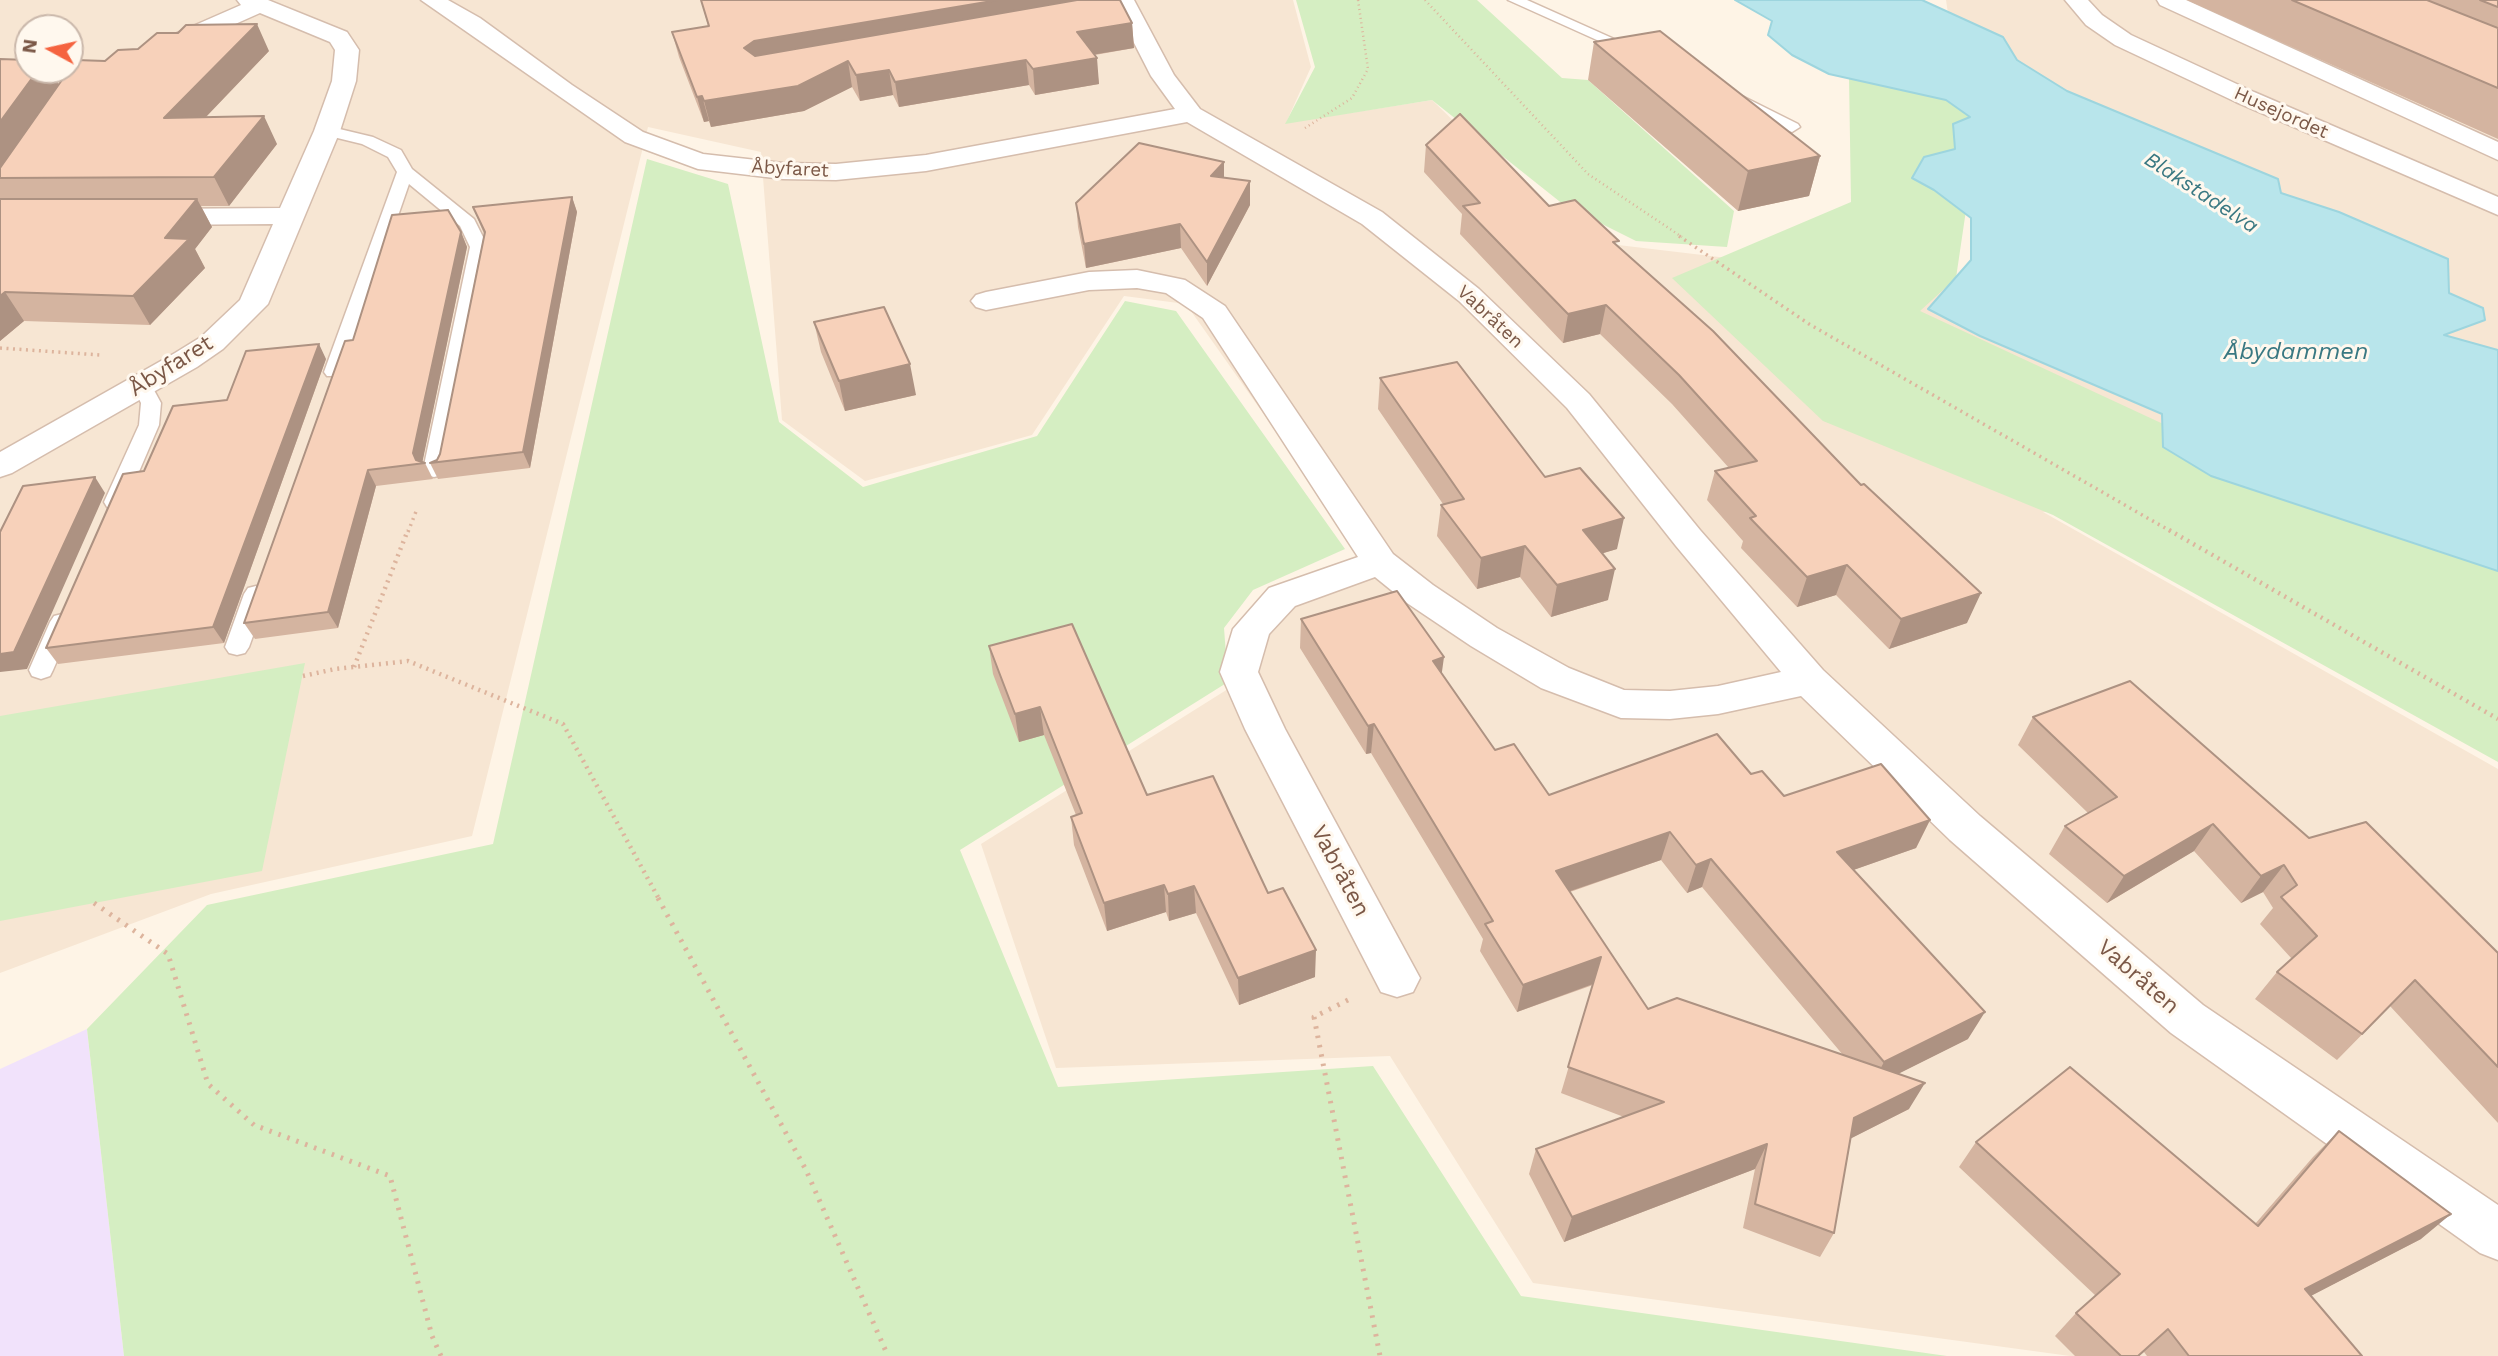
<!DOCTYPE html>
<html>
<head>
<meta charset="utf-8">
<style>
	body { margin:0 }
	#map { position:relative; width:2498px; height:1356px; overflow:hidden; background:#fef4e6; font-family:"Work Sans",sans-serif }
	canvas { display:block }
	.north { position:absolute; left:14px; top:14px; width:70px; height:70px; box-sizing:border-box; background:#fff8ee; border:2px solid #cab8ab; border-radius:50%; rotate:278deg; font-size:19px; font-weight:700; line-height:28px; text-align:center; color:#7b5847 }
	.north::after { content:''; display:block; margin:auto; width:24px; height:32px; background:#f5633f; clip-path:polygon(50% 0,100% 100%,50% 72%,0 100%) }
</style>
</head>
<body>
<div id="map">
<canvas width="2498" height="1356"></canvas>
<div class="north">N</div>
</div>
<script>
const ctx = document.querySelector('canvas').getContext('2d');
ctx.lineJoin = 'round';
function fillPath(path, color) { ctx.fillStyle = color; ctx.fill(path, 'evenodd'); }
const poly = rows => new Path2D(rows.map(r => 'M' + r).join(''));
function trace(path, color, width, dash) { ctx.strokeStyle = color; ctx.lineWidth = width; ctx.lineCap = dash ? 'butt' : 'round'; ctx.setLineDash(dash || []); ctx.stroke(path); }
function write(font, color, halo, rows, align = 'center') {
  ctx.font = font + ' "Work Sans",sans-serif'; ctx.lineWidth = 6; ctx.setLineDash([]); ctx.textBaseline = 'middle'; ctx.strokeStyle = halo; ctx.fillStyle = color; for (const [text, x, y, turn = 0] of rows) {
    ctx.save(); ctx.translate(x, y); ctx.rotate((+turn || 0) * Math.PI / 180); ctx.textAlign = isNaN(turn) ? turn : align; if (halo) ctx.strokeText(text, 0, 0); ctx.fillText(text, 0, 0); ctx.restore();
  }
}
fillPath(poly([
	[0,0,1293,0,1311,67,1286,123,1432,100,1576,240,1989,289,1946,0,2498,0,2498,507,2043,512,2498,769,2498,1356,2070,1356,1533,1283,1390,1056,1056,1068,981,844,1255,672,1248,632,1363,555,1186,304,1124,296,1032,435,865,481,782,420,761,152,648,127,472,836,211,894,0,973],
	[28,28,70,28,70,70,28,70]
]), '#f7e6d3');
fillPath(poly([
	[87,1029,124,1356,0,1356,0,1069]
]), '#f1e2fb');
fillPath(poly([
	[1296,0,1477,0,1562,78,1588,80,1734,211,1727,247,1636,241,1564,205,1432,100,1285,124,1315,67],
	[1849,77,1983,95,1956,278,1920,311,2357,514,2498,512,2498,762,2053,515,1823,421,1672,278,1851,202],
	[647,159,728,184,779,422,863,487,1037,436,1125,301,1176,311,1345,549,1253,590,1224,628,1228,682,960,850,1058,1087,1373,1066,1521,1296,1947,1356,124,1356,87,1029,207,905,493,844],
	[305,663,262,871,0,921,0,716]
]), '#d5eec2');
const water = poly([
	[1735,0,1922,0,2003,37,2017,60,2067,91,2278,179,2281,193,2339,212,2448,259,2449,293,2483,308,2485,320,2444,335,2498,350,2498,571,2211,476,2163,447,2162,414,1980,336,1928,309,1971,260,1971,218,1934,190,1912,178,1924,157,1955,149,1953,124,1970,117,1946,100,1829,74,1792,55,1768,35,1772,21,1735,0]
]);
fillPath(water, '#b8e5eb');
trace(water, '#9dd5de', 2);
const service = poly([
	[1508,0,1527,0,1641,51,1633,56,1628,54,1508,0],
	[1736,93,1798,124,1800,127,1792,132,1786,130,1730,101,1728,98,1736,93],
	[327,126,373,137,401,150,412,169,474,219,488,247,445,470,442,475,434,477,426,475,423,470,470,247,460,226,409,184,344,372,341,376,327,376,324,372,397,172,388,157,362,144,321,134,319,131,327,126],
	[142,379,149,381,161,403,159,425,126,502,123,507,115,509,107,507,104,502,139,425,141,403,132,385,135,381,142,379],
	[256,586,264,588,268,594,249,647,245,653,237,655,229,653,225,647,244,594,248,588,256,586],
	[62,614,70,616,74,622,53,670,50,676,41,679,32,676,29,670,50,622,54,616,62,614]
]);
const minor = poly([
	[237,0,268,0,347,32,359,50,356,81,340,131,268,304,223,349,197,367,12,473,0,477,0,452,175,353,201,337,240,300,273,224,153,225,143,223,139,217,143,211,153,209,280,208,314,131,332,81,335,50,330,42,260,13,177,50,169,52,161,50,157,45,161,40,241,5,237,0],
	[421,0,448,0,480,18,572,85,643,132,703,154,783,163,836,164,926,155,1175,109,1151,76,1112,0,1134,0,1174,75,1200,109,1382,212,1479,289,1589,394,1700,530,1823,670,1980,816,2203,1005,2498,1205,2498,1260,2480,1253,2171,1033,1950,840,1801,696,1718,714,1670,719,1621,718,1541,688,1471,646,1407,603,1375,577,1295,606,1269,634,1258,672,1285,729,1420,978,1413,992,1397,997,1381,992,1245,729,1220,672,1233,629,1269,588,1358,557,1203,318,1166,293,1137,288,1089,290,986,310,976,307,971,301,976,295,986,292,1089,272,1137,270,1185,280,1225,306,1393,554,1433,585,1497,628,1569,668,1624,690,1670,691,1718,686,1781,672,1676,546,1567,408,1459,301,1362,224,1187,122,926,171,836,180,783,179,698,169,625,142,421,0],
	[2065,0,2088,0,2102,15,2131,35,2254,92,2498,197,2498,215,2236,102,2115,45,2086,25,2065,0],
	[2157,0,2186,0,2498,142,2498,160,2160,5,2157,0],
	[0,62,28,63,28,70,70,70,70,66,85,67,94,69,97,74,94,79,85,81,0,76,0,62]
]);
trace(service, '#d5bdad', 3);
trace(minor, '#d5bdad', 3);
trace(poly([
	[1425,0,1588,174,1682,237],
	[1305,128,1352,98,1368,69,1358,0]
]), '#ddb49d', 2.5, [1, 3.5]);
trace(poly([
	[1679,236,1809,324,2172,532],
	[0,348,100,355],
	[408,532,417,509]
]), '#ddb49d', 3.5, [2, 4.5]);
trace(poly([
	[2169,530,2498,719],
	[354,667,408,530],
	[303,676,335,669,408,661,563,724,659,899]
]), '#ddb49d', 4.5, [2, 5]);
trace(poly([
	[658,898,806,1170,888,1356],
	[94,903,168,954,208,1084,254,1125,390,1176,432,1336,441,1356],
	[1348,1000,1314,1017,1380,1356]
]), '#ddb49d', 5, [2.5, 7]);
fillPath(service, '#fff');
fillPath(minor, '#fff');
fillPath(poly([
	[701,0,1132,23,1134,48,1095,55,1099,84,1035,95,1029,85,899,107,893,95,860,101,852,87,804,111,711,127,709,121,704,122,679,57,672,32,708,26],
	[2187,0,2498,0,2498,139],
	[1594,42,1820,156,1809,196,1738,211,1588,80],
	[269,51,206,117,277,144,229,206,201,206,212,227,195,249,205,268,150,325,24,321,0,341,0,59,51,70,59,85],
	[1426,145,1549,206,1618,246,1967,623,1889,649,1836,595,1797,607,1741,548,1743,541,1707,500,1715,471,1729,468,1672,404,1600,334,1563,343,1460,234,1462,214,1424,172],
	[1224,178,1250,205,1207,286,1181,248,1086,268,1078,227,1076,203],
	[572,197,577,212,530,468,438,479,430,463,437,460,440,454,484,234,473,207],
	[461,232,467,247,422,462,425,463,433,479,376,486,338,628,255,639,244,623,353,340],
	[814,322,916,395,845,411,821,352],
	[326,359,224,643,58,664,46,648,144,471,227,400],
	[1380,378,1545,477,1617,549,1603,553,1608,600,1551,617,1520,577,1477,589,1437,536,1441,505,1443,504,1378,409],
	[1301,619,1442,674,1495,750,1549,795,1751,774,1784,796,1930,820,1916,848,1853,870,1968,1039,1897,1074,1909,1109,1851,1138,1834,1233,1820,1257,1743,1228,1755,1169,1564,1242,1529,1174,1536,1149,1624,1117,1561,1093,1593,985,1517,1012,1480,951,1483,939,1371,753,1366,754,1300,648],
	[1661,860,1687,893,1702,887,1843,1055,1648,1009,1570,892],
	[989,646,1147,795,1268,893,1315,977,1239,1005,1196,913,1169,921,1166,912,1107,931,1074,845,1071,817,1076,815,1044,735,1019,742,993,674],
	[2033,717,2309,838,2498,953,2498,1123,2390,1006,2337,1060,2255,999,2277,972,2292,959,2260,924,2273,908,2263,892,2241,903,2194,851,2107,903,2049,854,2065,826,2088,813,2018,745],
	[2339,1131,2421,1239,2310,1296,2362,1356,2147,1356,2144,1352,2139,1356,2075,1356,2055,1336,2076,1313,2096,1296,1959,1167,1976,1142,2255,1224,2313,1157]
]), '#d4b4a0');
fillPath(poly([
	[998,0,1111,0,760,66,744,48,754,41],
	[1132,23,1134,48,1079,57,1077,32],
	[257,24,269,51,178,146,164,118],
	[1097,58,1099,84,1035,95,1033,69],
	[1026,60,1029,85,899,107,895,82],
	[848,61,852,87,804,111,711,127,704,101],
	[38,70,51,70,60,87,0,173,0,122],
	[889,70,893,95,860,101,856,75],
	[702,96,709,121,704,122,697,97],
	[264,116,277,144,229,206,214,177],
	[1820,156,1809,196,1738,211,1748,171],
	[1224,162,1224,185,1211,176],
	[1250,181,1250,205,1207,286,1207,262],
	[572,197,577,212,530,468,523,452],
	[197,199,212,227,195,249,205,268,150,325,133,296,165,238],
	[1180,224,1181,248,1086,268,1084,244],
	[461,232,467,247,422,464,418,464,413,453],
	[5,292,24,321,0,341,0,296],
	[1606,305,1600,334,1563,343,1568,314],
	[319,344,326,359,224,643,213,627],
	[910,364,916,395,845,411,839,381],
	[368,470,376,486,338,628,328,612],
	[95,477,105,493,27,669,0,672,0,654],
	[1624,518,1617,549,1577,561,1583,530],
	[1525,546,1520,577,1477,589,1481,558],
	[1847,565,1836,595,1797,607,1807,577],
	[1615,569,1608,600,1551,617,1557,585],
	[1981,593,1967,623,1889,649,1901,619],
	[1444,657,1440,686,1433,661],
	[1040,707,1044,735,1019,742,1015,714],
	[1374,724,1371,753,1366,754,1368,726],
	[1930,820,1916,848,1825,880,1837,852],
	[2213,824,2194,851,2107,903,2124,876],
	[1670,832,1661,860,1550,898,1556,871],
	[1711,859,1702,887,1687,893,1696,865],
	[2284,865,2263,892,2241,903,2261,876],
	[1164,885,1166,912,1107,931,1104,903],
	[1194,886,1196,913,1169,921,1168,894],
	[1316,950,1315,977,1239,1005,1238,978],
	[1601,957,1593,984,1517,1012,1523,985],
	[1985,1012,1968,1039,1870,1088,1884,1062],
	[1925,1083,1909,1109,1840,1144,1854,1118],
	[1767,1144,1755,1169,1564,1242,1572,1217],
	[2451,1214,2421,1239,2278,1313,2305,1289]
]), '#ad9282');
const building = poly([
	[701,0,998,0,754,41,744,48,755,56,1077,0,1120,0,1132,23,1077,32,1097,58,1033,69,1026,60,895,82,889,70,856,75,848,61,798,86,704,101,702,96,697,97,672,32,709,26,701,0],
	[2292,0,2427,0,2498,28,2498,88,2292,0],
	[2480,0,2498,0,2498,7,2480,0],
	[257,24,164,118,264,116,214,177,0,178,0,168,76,60,105,61,118,50,138,49,157,33,178,33,186,25,257,24],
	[1660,31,1820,156,1748,171,1594,42,1660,31],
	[0,59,28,60,28,70,38,70,0,122,0,59],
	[1460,114,1549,206,1575,200,1619,241,1613,242,1713,331,1861,485,1864,484,1981,593,1901,619,1847,565,1807,577,1750,518,1756,516,1715,471,1757,461,1679,375,1606,305,1568,314,1463,206,1480,203,1426,145,1460,114],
	[1139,143,1224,162,1211,176,1250,181,1207,262,1180,224,1084,244,1076,203,1139,143],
	[572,197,523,452,430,463,437,460,440,454,485,232,473,207,572,197],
	[0,199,197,199,165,238,189,239,133,296,5,292,0,296,0,199],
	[448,210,461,232,413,453,416,460,425,463,368,470,328,612,244,623,345,341,353,340,392,215,448,210],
	[884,307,910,364,839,381,814,322,884,307],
	[319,344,213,627,46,648,123,474,144,471,173,406,227,400,246,351,319,344],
	[1457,362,1545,477,1580,468,1624,518,1583,530,1615,569,1557,585,1525,546,1481,558,1441,505,1464,499,1380,378,1457,362],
	[95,477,14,652,0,654,0,532,23,486,95,477],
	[1397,591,1444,657,1433,661,1495,750,1514,744,1549,795,1717,734,1751,774,1762,771,1784,796,1881,764,1930,820,1837,852,1985,1012,1884,1062,1711,859,1696,865,1670,832,1556,871,1648,1009,1677,998,1925,1083,1854,1118,1834,1233,1755,1204,1767,1144,1572,1217,1536,1149,1664,1102,1568,1067,1601,957,1523,985,1485,924,1493,921,1374,724,1368,726,1301,619,1397,591],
	[1072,624,1147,795,1213,776,1268,893,1283,888,1316,950,1238,978,1194,886,1168,894,1164,885,1104,903,1071,817,1082,813,1040,707,1015,714,989,646,1072,624],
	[2130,681,2309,838,2366,822,2498,953,2498,1067,2415,980,2362,1034,2277,972,2317,936,2281,897,2297,885,2284,865,2261,876,2213,824,2124,876,2065,826,2117,797,2033,717,2130,681],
	[2070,1067,2258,1226,2339,1131,2451,1214,2305,1289,2362,1356,2189,1356,2168,1329,2138,1356,2121,1356,2076,1313,2120,1274,1976,1142,2070,1067]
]);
fillPath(building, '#f7d1ba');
trace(building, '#ad9282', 2);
write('19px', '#7b5847', '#fff8ee', [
	["Husejordet",2281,113,24],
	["Åbyfaret",790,169,3],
	["Vabråten",1490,317,43]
]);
write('italic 21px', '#397882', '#fff8ee', [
	["Blakstadelva",2201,193,33]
]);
write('23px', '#7b5847', '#fff8ee', [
	["Åbyfaret",171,366,-32],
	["Vabråten",1340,871,62],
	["Vabråten",2138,977,41]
]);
write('italic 24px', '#397882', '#fff8ee', [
	["Åbydammen",2296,352]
]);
</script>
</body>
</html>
